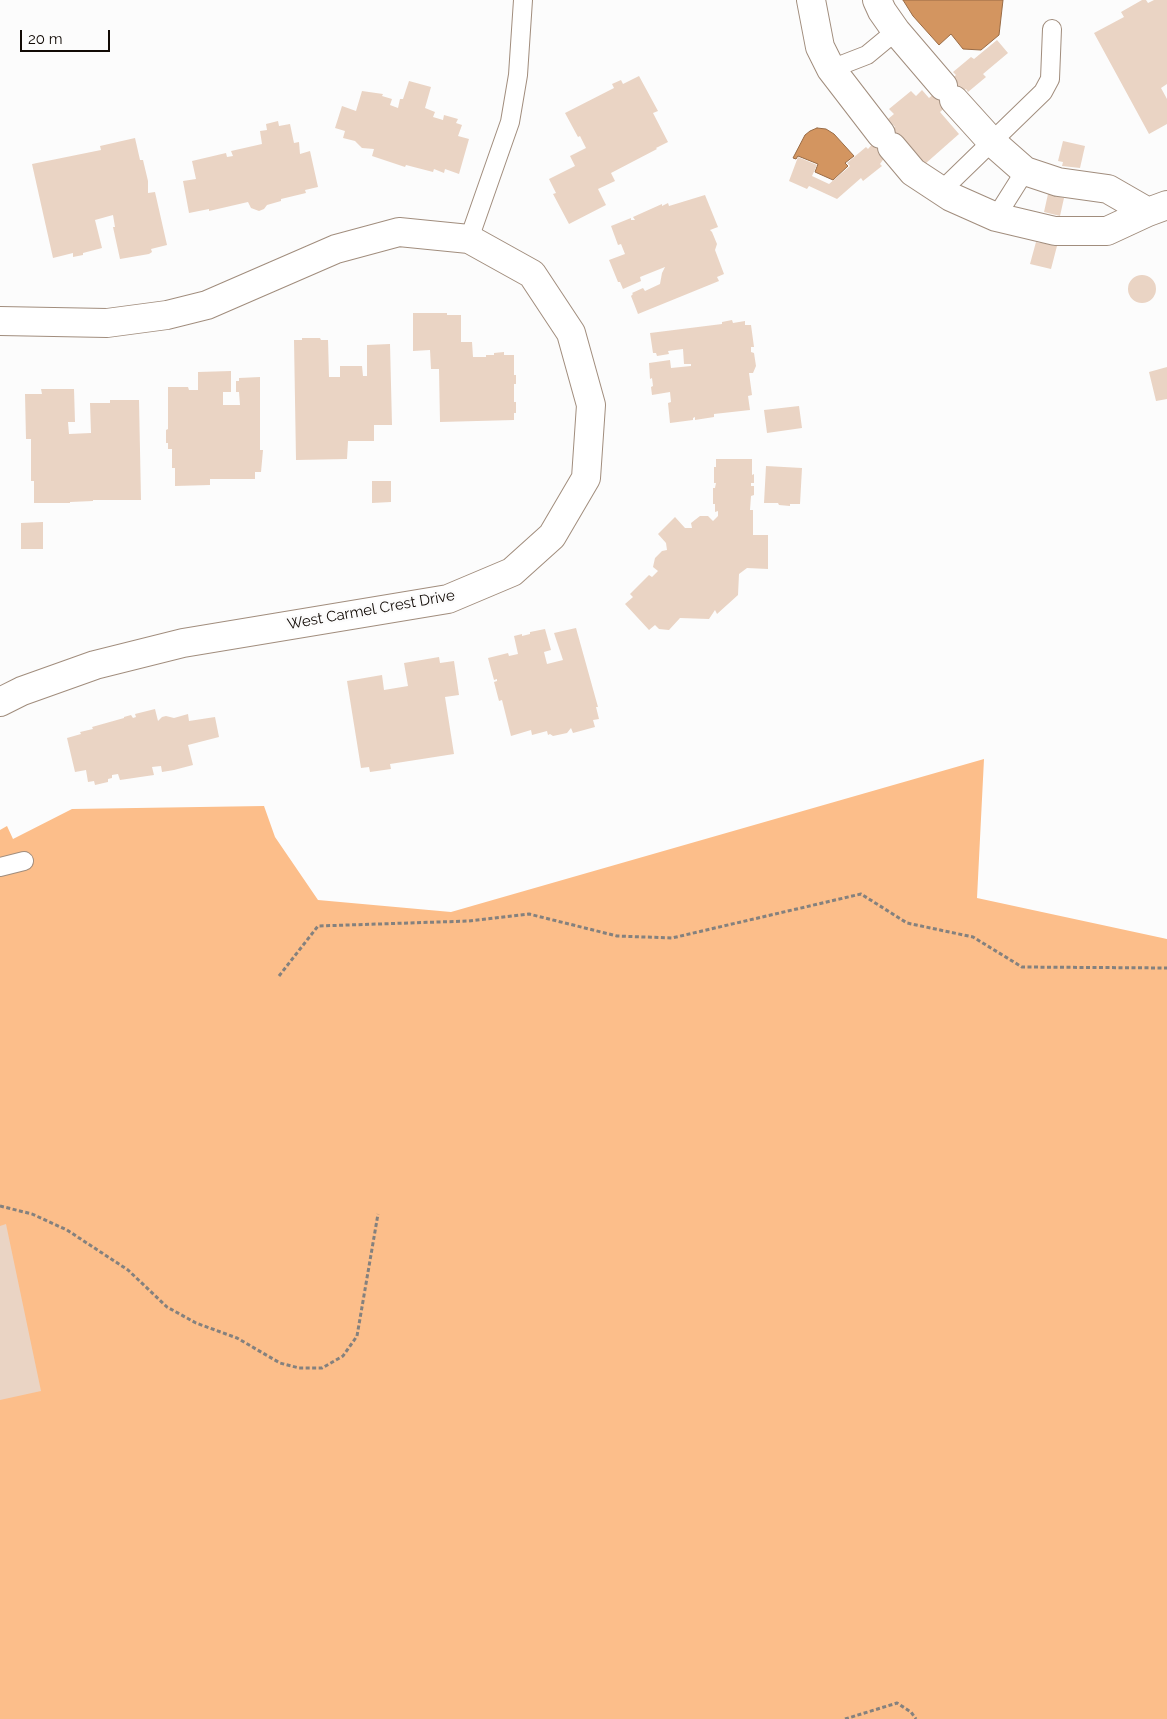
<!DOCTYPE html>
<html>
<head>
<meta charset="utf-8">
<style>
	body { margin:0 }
	#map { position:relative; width:1167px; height:1719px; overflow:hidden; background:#fcfcfc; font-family:Raleway,sans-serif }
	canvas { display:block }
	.scale { position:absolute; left:20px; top:30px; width:90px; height:22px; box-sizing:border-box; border:2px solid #110a05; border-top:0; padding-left:6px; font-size:15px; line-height:18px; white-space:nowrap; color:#110a05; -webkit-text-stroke:4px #fcfcfc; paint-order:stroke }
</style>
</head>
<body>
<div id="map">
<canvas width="1167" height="1719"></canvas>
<div class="scale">20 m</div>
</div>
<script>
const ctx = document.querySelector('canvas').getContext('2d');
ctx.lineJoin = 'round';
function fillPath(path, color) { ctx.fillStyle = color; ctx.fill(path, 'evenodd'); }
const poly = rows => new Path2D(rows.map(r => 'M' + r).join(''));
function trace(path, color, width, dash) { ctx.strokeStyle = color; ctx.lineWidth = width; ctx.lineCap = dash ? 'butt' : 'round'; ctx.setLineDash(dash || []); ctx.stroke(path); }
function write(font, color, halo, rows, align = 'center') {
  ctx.font = font + ' Raleway,sans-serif'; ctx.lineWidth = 5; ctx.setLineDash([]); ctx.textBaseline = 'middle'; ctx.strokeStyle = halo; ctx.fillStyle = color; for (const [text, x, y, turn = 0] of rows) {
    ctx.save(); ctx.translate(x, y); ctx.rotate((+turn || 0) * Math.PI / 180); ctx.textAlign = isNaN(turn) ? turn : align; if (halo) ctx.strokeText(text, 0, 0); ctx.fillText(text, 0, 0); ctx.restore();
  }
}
fillPath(poly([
	[984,759,977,898,1167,939,1167,1719,0,1719,0,830,7,826,13,839,72,809,264,806,275,837,318,900,451,912]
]), '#fcbe8a');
const water = poly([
	[903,0,1003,0,999,35,981,50,963,49,951,34,939,45,913,16,903,0],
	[817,128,826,129,834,134,854,156,845,163,848,166,833,180,815,172,818,164,798,156,796,159,793,158,805,135,810,131,817,128]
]);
fillPath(water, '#d39560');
trace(water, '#996b45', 1);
fillPath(poly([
	[1142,0,1146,0,1148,3,1154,0,1167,0,1167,84,1161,88,1167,99,1167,124,1149,134,1094,33,1124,17,1121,12],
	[997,40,1008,53,983,74,986,77,968,92,966,89,940,112,959,134,925,164,905,142,892,147,880,164,882,166,863,181,861,178,837,199,809,186,807,189,789,181,798,157,817,165,812,176,829,184,850,166,847,163,866,147,868,149,881,134,895,127,888,119,894,114,889,109,911,91,916,96,922,90,929,98,956,75,953,72,971,57,974,59],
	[639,76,658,111,653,113,668,142,656,148,657,149,611,173,615,181,598,189,606,205,569,224,553,194,556,193,549,179,575,166,570,156,586,148,580,136,578,137,565,113,614,88,612,84,621,80,623,84],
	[409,81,431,87,425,108,435,112,433,117,443,120,444,115,458,119,456,123,462,125,458,136,469,139,459,174,445,169,444,173,434,169,433,172,406,165,405,167,372,156,374,149,362,148,355,141,343,138,345,131,335,128,342,106,356,111,362,91,383,94,382,96,392,99,390,105,398,108,400,99,403,99],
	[278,121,279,126,290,124,294,143,299,142,300,154,310,151,318,187,305,190,306,193,281,199,281,201,267,205,264,209,259,211,251,208,248,202,209,211,209,209,189,213,183,181,196,179,192,161,226,153,227,157,233,156,231,151,262,144,260,131,267,130,266,124],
	[135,138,140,160,143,160,148,181,148,193,155,192,167,245,151,249,152,252,149,254,120,259,113,227,115,227,113,215,95,220,102,248,83,253,83,255,73,257,73,253,53,258,32,164,101,150,100,146],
	[1063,141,1085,146,1080,168,1062,166,1063,162,1058,161],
	[1048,194,1064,198,1060,216,1044,212],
	[705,195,718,227,710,230,712,232,717,244,715,250,724,274,717,277,719,281,638,314,631,296,633,294,632,293,643,288,645,291,660,284,662,273,665,267,640,277,641,281,623,289,620,282,618,282,609,260,625,254,621,244,618,245,611,226,631,218,631,220,635,220,633,217,662,204,662,206,668,203,669,206],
	[1042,239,1053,242,1052,245,1057,246,1051,269,1030,264,1036,242,1040,243],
	'1128 289a14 14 0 1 1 28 0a14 14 0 1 1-28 0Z',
	[413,313,447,313,447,315,461,315,461,342,472,342,473,357,486,357,486,355,494,355,494,353,504,352,504,355,514,355,514,375,516,375,516,384,514,384,514,402,516,402,516,413,514,413,514,420,440,422,439,369,431,369,430,350,413,351],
	[732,320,733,323,745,321,745,325,751,325,754,347,751,347,751,352,754,353,756,366,753,373,749,373,752,395,748,396,750,410,714,414,714,417,695,420,695,417,693,418,693,420,670,423,668,403,671,402,670,392,652,395,651,387,653,386,652,378,650,379,649,363,670,360,671,368,691,366,691,364,684,364,683,349,668,351,669,354,657,356,656,353,653,353,650,333,722,324,722,322],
	[302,338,320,338,321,340,328,340,329,377,340,377,340,366,362,366,363,376,367,376,367,345,390,344,392,425,374,425,374,441,348,441,347,459,296,460,294,340,302,340],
	[1167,367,1167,399,1156,401,1149,372],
	[231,371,231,392,223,392,223,405,240,405,239,392,236,392,236,381,239,381,239,378,260,377,260,450,263,450,261,472,255,472,255,479,210,479,210,485,175,486,175,468,172,468,172,449,168,449,168,443,166,443,166,430,168,429,168,387,188,387,189,390,198,390,198,372],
	[41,389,74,389,75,422,68,422,69,434,91,433,90,403,110,403,110,400,139,400,141,500,93,500,93,501,70,502,70,503,34,503,34,481,31,481,31,439,26,439,25,394,42,394],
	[799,406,802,428,767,433,764,410],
	[716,459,752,459,752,475,754,474,754,483,751,483,751,486,754,486,754,495,751,496,750,510,753,510,753,535,768,535,768,569,747,568,739,574,738,595,717,614,715,610,709,619,680,618,669,630,659,629,655,625,649,630,625,604,633,597,630,594,649,575,652,577,658,571,653,567,655,558,662,551,667,550,666,543,658,534,675,517,685,528,692,528,691,523,700,516,708,516,713,521,718,516,718,511,715,512,715,504,713,504,713,488,715,488,716,483,714,483,714,467,716,467],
	[766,466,802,468,800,504,790,504,790,506,779,505,778,503,764,503],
	[372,481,391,481,391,502,372,503],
	[43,522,43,549,21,549,21,523],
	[576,628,598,707,596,707,599,719,593,720,595,727,573,733,571,728,567,733,553,736,550,734,548,735,547,731,532,735,531,730,511,736,502,700,499,701,494,682,497,681,497,679,494,680,488,658,508,653,509,656,518,654,514,636,522,634,522,636,530,634,530,632,545,629,551,650,544,652,547,664,563,660,554,633],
	[439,657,440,663,454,661,459,695,445,697,454,754,390,764,391,769,370,772,369,767,361,768,347,681,382,675,384,690,408,686,404,663],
	[155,709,158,721,162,717,166,716,174,718,188,714,189,721,215,717,219,737,188,745,193,765,174,770,162,772,161,766,152,767,154,775,120,780,118,774,112,775,112,778,108,779,108,782,95,785,94,781,88,782,86,770,75,772,67,738,81,734,80,732,93,729,92,727,124,718,124,717,131,715,133,718,136,717,135,714],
	[6,1224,41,1391,0,1400,0,1226]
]), '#ead4c4');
const lane = poly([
	[831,69,867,55,896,31],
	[941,191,1043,92,1050,79,1052,29],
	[996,217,1025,171],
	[469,239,510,122,518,75,523,0],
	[0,867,24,861]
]);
const street = poly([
	[811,0,820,47,831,69,881,134],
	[877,0,882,11,896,31,943,86],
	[954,100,992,142,1025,171,1058,182,1108,189,1148,212],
	[892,147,913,172,951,197,996,217,1055,231,1107,231,1148,212,1167,205],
	[0,321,107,323,167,315,207,305,336,249,399,232,469,239,532,274,571,333,591,405,586,478,552,536,512,572,448,599,183,643,95,665,22,691,0,702]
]);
trace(lane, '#a18d7d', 20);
trace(street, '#a18d7d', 30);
trace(poly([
	[279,976,318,926,469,921,529,914,617,936,672,938,861,894,907,923,973,937,1022,967,1167,968],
	[0,1206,32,1214,67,1230,128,1270,167,1307,196,1323,237,1338,280,1363,299,1368,322,1368,343,1356,357,1336,378,1214],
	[845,1719,897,1703,911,1712,916,1719]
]), '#84817e', 3, [4, 2.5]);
trace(lane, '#fff', 18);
trace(street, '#fff', 28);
write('15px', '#110a05', '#fcfcfc', [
	["West Carmel Crest Drive",371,610,-10]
]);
</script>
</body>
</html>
